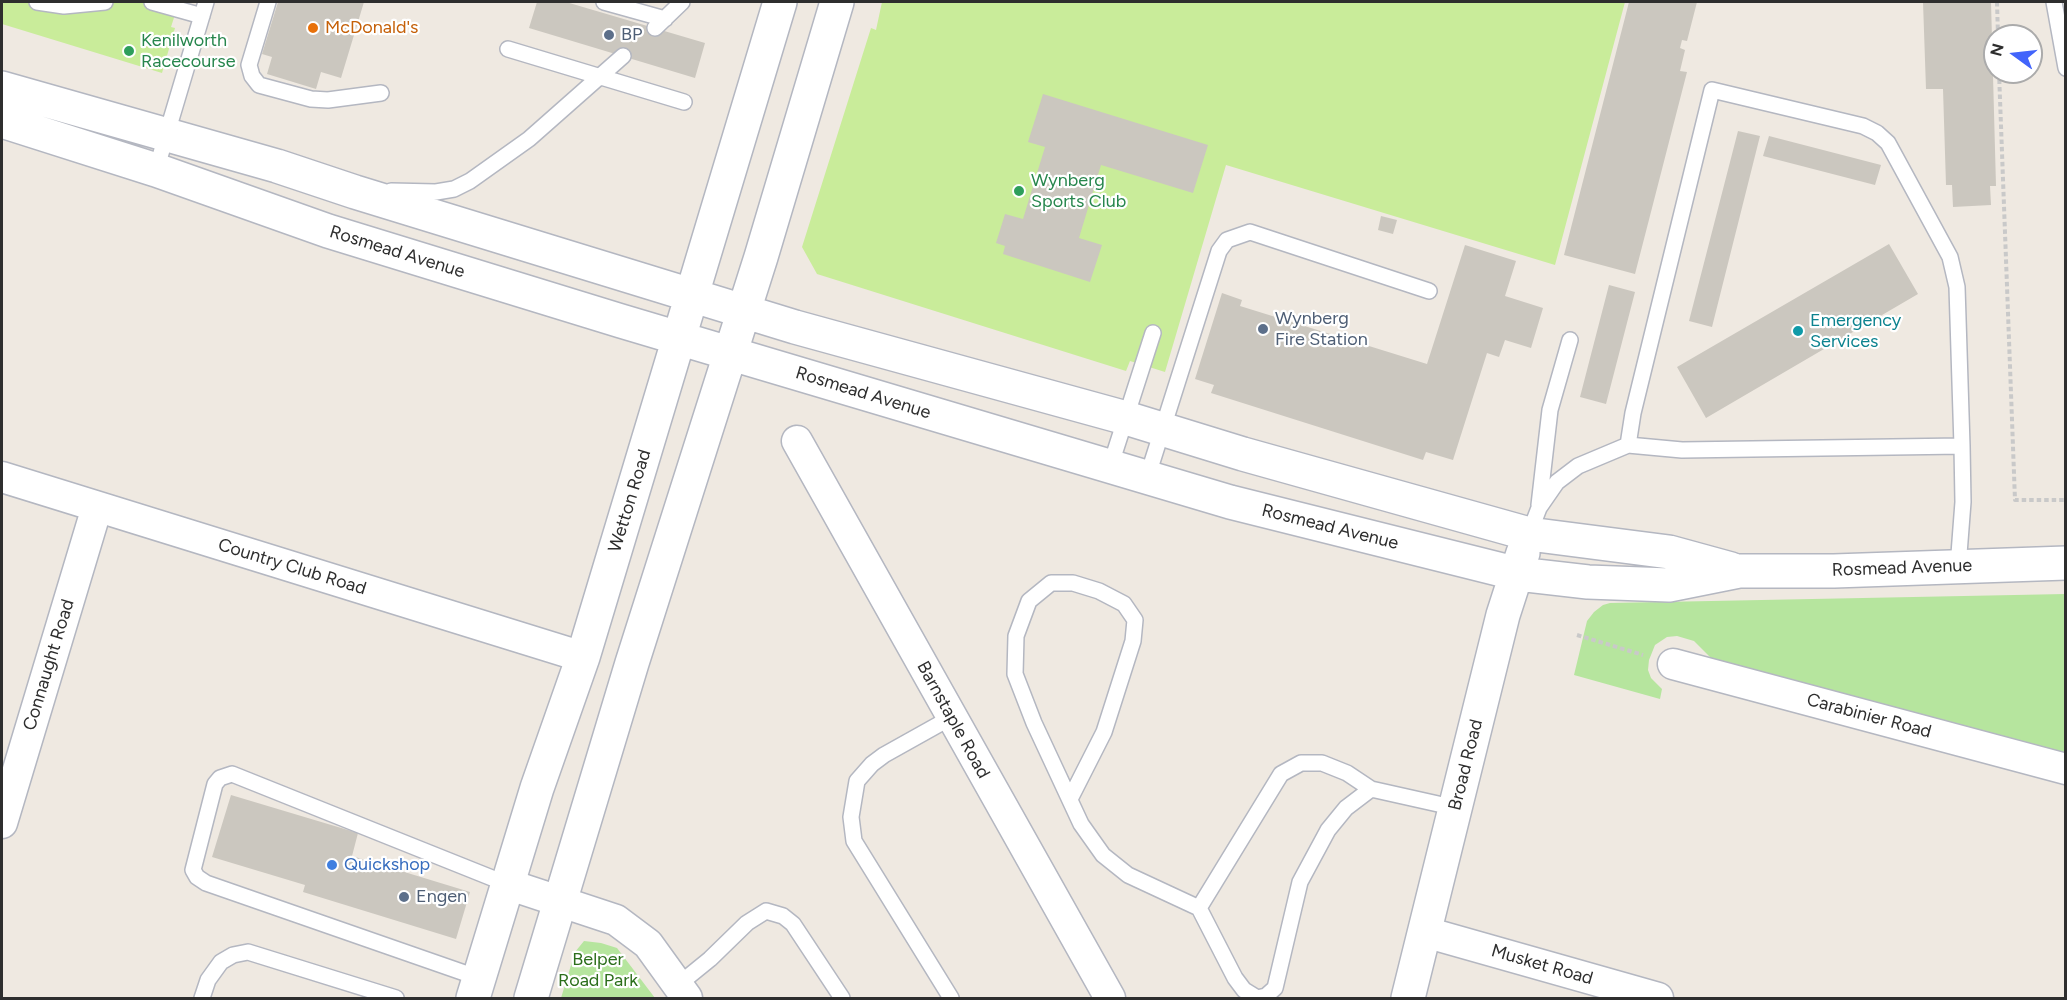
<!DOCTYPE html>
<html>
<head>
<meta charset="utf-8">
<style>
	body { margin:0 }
	#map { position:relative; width:2067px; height:1000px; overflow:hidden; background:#efe9e1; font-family:Figtree,sans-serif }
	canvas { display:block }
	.frame { position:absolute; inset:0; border:3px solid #2e2e2e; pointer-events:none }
	.north { position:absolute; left:1983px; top:24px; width:60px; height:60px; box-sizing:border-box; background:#fff; border:2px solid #ababab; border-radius:50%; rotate:285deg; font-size:16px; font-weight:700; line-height:24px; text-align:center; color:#2e2e2e }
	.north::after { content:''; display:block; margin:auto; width:21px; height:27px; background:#4264fb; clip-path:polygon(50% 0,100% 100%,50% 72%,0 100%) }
</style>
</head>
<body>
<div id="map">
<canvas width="2067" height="1000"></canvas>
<div class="frame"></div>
<div class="north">N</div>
</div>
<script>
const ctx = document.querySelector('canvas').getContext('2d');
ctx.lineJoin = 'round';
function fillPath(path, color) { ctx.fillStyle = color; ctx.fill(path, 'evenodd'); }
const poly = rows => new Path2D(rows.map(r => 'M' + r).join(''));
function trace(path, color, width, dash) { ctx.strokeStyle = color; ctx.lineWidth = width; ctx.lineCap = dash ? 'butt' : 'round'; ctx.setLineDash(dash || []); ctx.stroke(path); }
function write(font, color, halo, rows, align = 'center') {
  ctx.font = font + ' Figtree,sans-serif'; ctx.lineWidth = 4.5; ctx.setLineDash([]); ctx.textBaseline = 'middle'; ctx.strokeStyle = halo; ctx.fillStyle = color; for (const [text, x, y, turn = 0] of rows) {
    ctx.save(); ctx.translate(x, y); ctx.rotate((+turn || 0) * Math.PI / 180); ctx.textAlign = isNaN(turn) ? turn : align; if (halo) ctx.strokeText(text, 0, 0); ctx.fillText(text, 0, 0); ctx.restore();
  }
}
fillPath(poly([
	[2065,594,2065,754,1717,661,1711,658,1694,641,1677,636,1667,637,1655,645,1649,660,1648,670,1651,678,1662,689,1660,699,1574,675,1587,621,1594,612,1603,605,1610,603],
	[584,941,601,943,617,948,655,998,561,998,575,952]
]), '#b6e59e');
fillPath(poly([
	[2,2,179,2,171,27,175,28,162,73,2,24],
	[882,2,1625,2,1555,265,1226,165,1165,372,1130,361,1126,371,817,274,802,247,871,28,876,30]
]), '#c9ec9a');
fillPath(poly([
	[278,2,364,2,341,78,321,72,316,89,267,74,272,57,262,54],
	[537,2,566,2,705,43,695,78,529,28],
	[1629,2,1697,2,1687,41,1682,40,1680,48,1685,50,1680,71,1687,72,1635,274,1564,255],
	[1923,2,1991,2,1996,186,1990,186,1991,205,1953,207,1952,185,1946,185,1943,89,1926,89],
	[1043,94,1208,145,1193,193,1101,165,1079,238,1102,245,1090,282,1003,254,1005,246,996,243,1005,214,1023,219,1045,147,1028,142],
	[1738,131,1760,136,1712,327,1689,321],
	[1769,136,1881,165,1875,185,1763,156],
	[1381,216,1397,220,1393,234,1378,230],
	[1889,244,1918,294,1706,418,1677,367],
	[1465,245,1516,261,1505,296,1543,308,1531,348,1505,340,1499,357,1487,353,1453,460,1426,452,1423,460,1211,393,1214,385,1195,379,1222,293,1242,300,1240,306,1427,364],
	[1609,285,1635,292,1606,404,1580,397],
	[231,795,358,833,352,856,470,892,456,939,303,892,305,885,212,857]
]), '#cbc7bf');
const lane = poly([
	[37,2,64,6,105,2],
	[152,2,202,16],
	[268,2,249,65,252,76,259,85,311,99,328,100,381,93],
	[604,2,665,19],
	[2054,2,2066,68],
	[655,28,682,2],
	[508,49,684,102],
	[156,170,206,2],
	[391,191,436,192,454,189,470,181,529,139,623,56],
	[1628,445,1633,413,1712,90,1863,126,1877,133,1888,143,1950,257,1957,287,1962,446,1963,502,1958,567],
	[1110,467,1153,333],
	[1147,478,1219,251,1227,240,1250,232,1429,291],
	[1539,505,1550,410,1570,340],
	[1529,534,1539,508,1557,482,1578,466,1628,445,1682,450,1962,446],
	[1070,799,1104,732,1133,641,1135,620,1124,604,1099,591,1073,583,1051,583,1029,601,1016,636,1015,674,1034,723,1081,824,1103,855,1128,875,1199,908,1235,978,1244,990,1257,998,1266,996,1275,988,1300,882,1328,830,1346,808,1371,789],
	[1199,908,1281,774,1301,763,1322,763,1347,773,1371,789,1456,808],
	[479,978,206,883,197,877,193,870,215,784,220,778,232,774,507,884],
	[678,985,710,959,747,923,766,911,783,916,793,924,842,998],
	[202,998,208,980,221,962,233,955,248,952,396,998],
	[951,998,854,841,851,817,857,781,872,764,884,755,952,717]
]);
const street = poly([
	[797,441,1110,998],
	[2,477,583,657],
	[1673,664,2066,769],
	[2,823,97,507],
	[507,884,616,920,648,944,687,998],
	[1425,932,1658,998]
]);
const secondary = poly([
	[2,88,277,166,355,192,795,327,1126,418,1243,454,1529,534,1669,552,1731,569],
	[2,121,156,170,328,231,621,321,1230,502,1518,574,1588,582,1669,585,1739,571,1834,571,2066,563],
	[473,998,537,788,583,657,780,2],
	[531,998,632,663,761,257,837,2],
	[1408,998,1503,615,1523,553]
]);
trace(lane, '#b4b7c1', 18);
trace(street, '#b4b7c1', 33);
trace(secondary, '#b4b7c1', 36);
trace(poly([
	[1997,2,1998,36],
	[1999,72,2015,500,2066,500],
	[1577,635,1643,655]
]), '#c9c9c9', 4, [4.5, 3]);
trace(lane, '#fff', 15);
trace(street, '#fff', 30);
trace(secondary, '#fff', 33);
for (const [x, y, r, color] of [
	[313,28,6,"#e8710a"],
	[609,35,6,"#5c6f8a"],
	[129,51,6,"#2e9e5b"],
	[1019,191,6,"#2e9e5b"],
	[1263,329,6,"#5c6f8a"],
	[1798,331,6,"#0f9aa8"],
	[332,865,6,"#3f7fe0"],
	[404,897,6,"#5c6f8a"]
]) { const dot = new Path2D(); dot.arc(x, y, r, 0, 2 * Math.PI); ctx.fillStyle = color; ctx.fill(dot); trace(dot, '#fff', 2); }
write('18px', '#c56008', '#fff', [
	["McDonald's",325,28]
], 'left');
write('18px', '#4e5e75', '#fff', [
	["BP",621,35],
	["Wynberg",1275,319],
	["Fire Station",1275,340],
	["Engen",416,897]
], 'left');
write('18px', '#27864d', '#fff', [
	["Kenilworth",141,41],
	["Racecourse",141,62],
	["Wynberg",1031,181],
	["Sports Club",1031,202]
], 'left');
write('18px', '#2e2e2e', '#fff', [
	["Rosmead Avenue",397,252,17],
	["Rosmead Avenue",863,393,17],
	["Wetton Road",630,501,-73],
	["Rosmead Avenue",1330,527,14],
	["Country Club Road",292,567,17],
	["Rosmead Avenue",1902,568,-2],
	["Connaught Road",49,665,-73],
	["Carabinier Road",1869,716,15],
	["Barnstaple Road",953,720,61],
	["Broad Road",1466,765,-76],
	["Musket Road",1542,965,16]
]);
write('18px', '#0d838f', '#fff', [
	["Emergency",1810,321],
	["Services",1810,342]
], 'left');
write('18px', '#366cbe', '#fff', [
	["Quickshop",344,865]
], 'left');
write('18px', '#2c6e1b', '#fff', [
	["Belper",598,960],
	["Road Park",598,981]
]);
</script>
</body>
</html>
